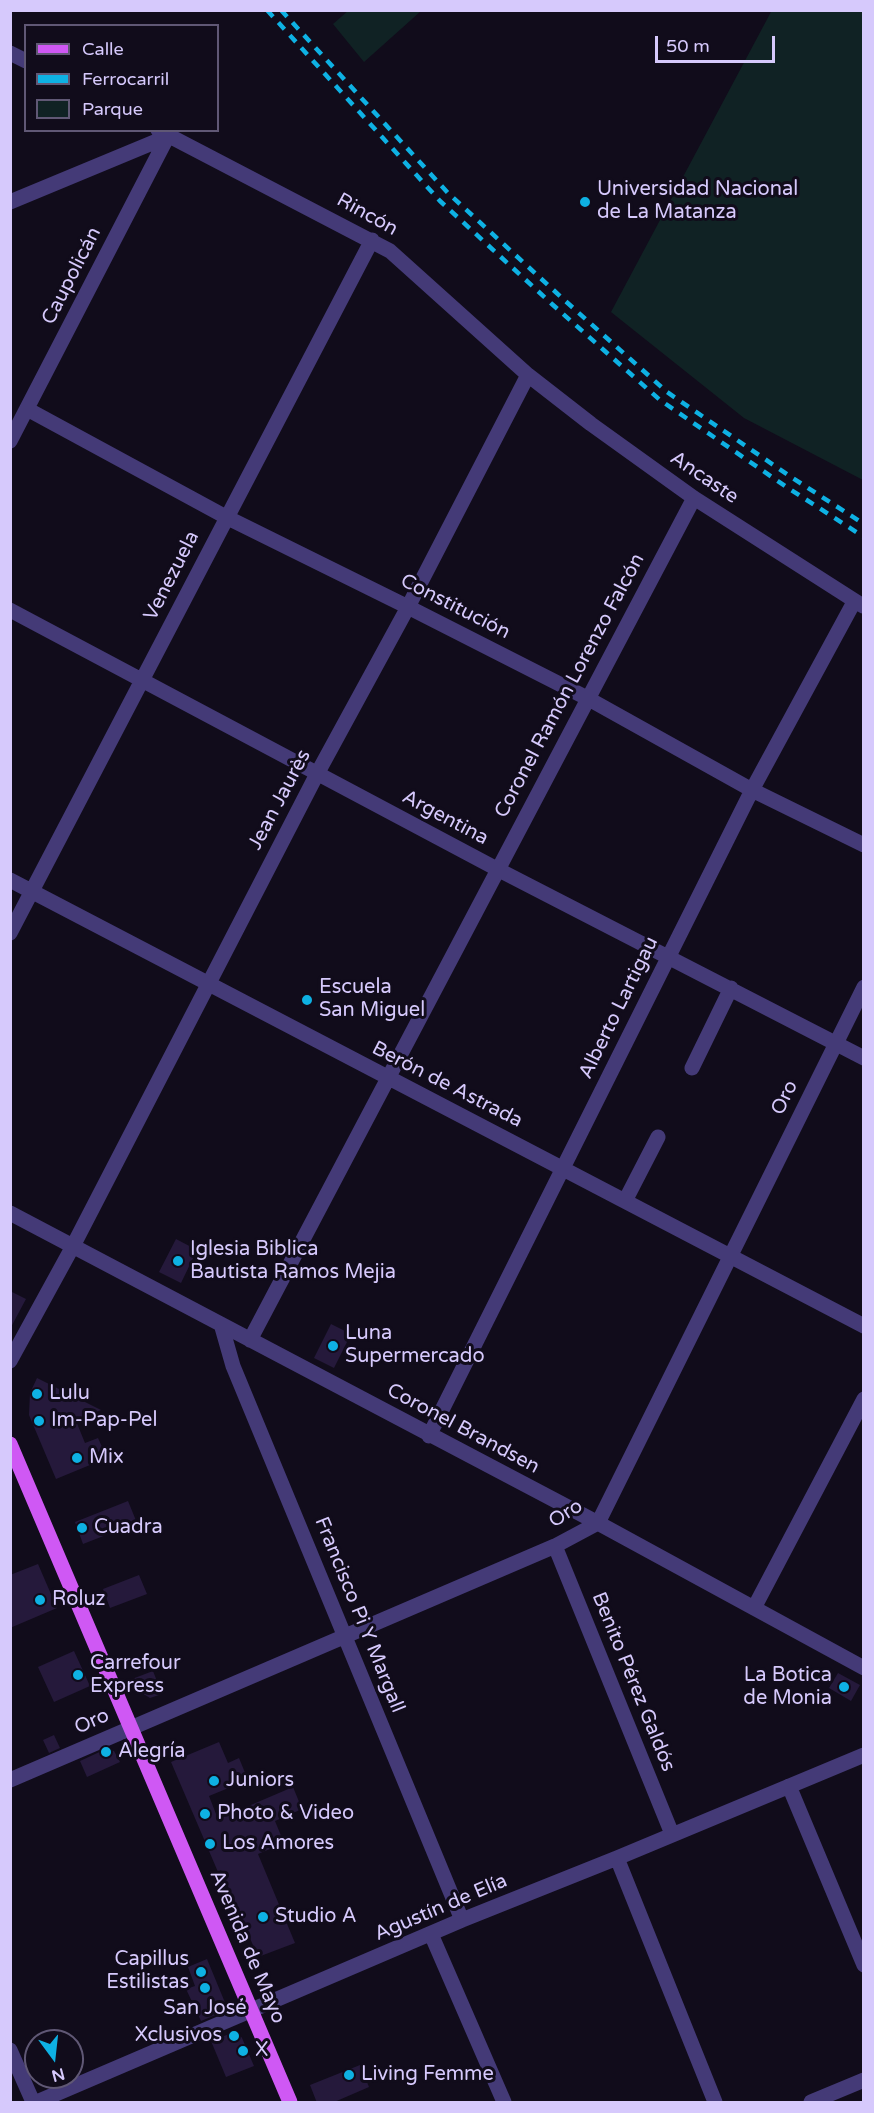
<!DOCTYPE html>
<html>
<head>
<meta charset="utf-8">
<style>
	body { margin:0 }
	#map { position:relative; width:874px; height:2113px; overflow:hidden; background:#110c1b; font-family:"Varela Round",sans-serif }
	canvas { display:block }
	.frame { position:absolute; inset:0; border:12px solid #d6c9fc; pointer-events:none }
	.legend { position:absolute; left:24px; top:24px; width:195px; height:108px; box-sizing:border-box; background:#110c1b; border:2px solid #605875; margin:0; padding:8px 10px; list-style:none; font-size:18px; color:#d6c9fc }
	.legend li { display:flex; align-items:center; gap:12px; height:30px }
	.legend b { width:30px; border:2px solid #605875 }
	.north { position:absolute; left:24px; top:2029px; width:60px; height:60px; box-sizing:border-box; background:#110c1b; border:2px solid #605875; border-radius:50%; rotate:165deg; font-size:16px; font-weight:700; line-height:24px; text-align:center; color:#d6c9fc }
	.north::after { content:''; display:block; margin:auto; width:21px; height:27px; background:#0eb1e3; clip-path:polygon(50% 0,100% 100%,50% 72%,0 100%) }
	.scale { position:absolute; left:655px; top:36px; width:120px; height:27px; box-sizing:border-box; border:3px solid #d6c9fc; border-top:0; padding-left:8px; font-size:18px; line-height:21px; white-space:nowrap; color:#d6c9fc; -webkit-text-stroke:4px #110c1b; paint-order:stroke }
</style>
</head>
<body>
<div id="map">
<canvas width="874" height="2113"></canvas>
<div class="frame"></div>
<ul class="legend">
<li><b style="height:8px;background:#cf58f4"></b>Calle</li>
<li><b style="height:8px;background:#0eb1e3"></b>Ferrocarril</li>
<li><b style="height:16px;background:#102224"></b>Parque</li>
</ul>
<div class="north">N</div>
<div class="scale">50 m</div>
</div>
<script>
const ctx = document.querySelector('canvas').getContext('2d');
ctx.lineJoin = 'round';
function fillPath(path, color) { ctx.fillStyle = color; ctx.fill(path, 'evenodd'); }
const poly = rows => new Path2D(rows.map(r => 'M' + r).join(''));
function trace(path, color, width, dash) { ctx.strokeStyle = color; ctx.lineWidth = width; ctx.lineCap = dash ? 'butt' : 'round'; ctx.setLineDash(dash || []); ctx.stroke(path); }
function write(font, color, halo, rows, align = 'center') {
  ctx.font = font + ' "Varela Round",sans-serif'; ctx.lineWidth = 6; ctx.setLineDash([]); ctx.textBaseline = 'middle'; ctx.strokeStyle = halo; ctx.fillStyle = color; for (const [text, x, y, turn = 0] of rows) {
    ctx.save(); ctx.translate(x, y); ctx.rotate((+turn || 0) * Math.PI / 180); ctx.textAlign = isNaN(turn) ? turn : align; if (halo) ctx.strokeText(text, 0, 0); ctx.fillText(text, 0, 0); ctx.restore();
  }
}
fillPath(poly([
	[349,10,421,10,421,11,364,62,333,24],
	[772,10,863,11,863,480,744,418,611,312]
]), '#102224');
fillPath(poly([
	[176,1239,197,1250,181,1283,159,1272],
	[10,1291,26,1299,10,1329],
	[331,1324,351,1334,334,1368,314,1358],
	[37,1378,101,1410,76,1421,85,1443,98,1438,107,1458,56,1479,29,1415,30,1393],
	[128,1501,137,1523,83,1544,75,1522],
	[38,1564,57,1608,10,1628,10,1575],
	[139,1575,147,1594,110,1608,103,1589],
	[74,1651,90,1686,54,1702,38,1667],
	[153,1671,162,1694,150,1698,137,1690,132,1679],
	[838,1673,860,1685,851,1701,829,1688],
	[54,1735,60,1748,49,1753,43,1740],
	[219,1742,228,1763,239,1758,248,1780,209,1796,218,1819,293,1787,302,1809,275,1821,284,1843,258,1854,295,1943,258,1957,221,1870,218,1872,171,1762],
	[106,1749,114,1751,120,1762,87,1777,80,1761],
	[207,1959,226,2005,218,2014,201,2021,186,1989,195,1986,188,1967],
	[232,2033,239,2034,242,2038,254,2066,226,2077,211,2041],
	[360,2065,369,2087,332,2103,317,2103,310,2085]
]), '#25193b');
trace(poly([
	[10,53,26,61],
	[158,130,390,251,528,375,591,424,694,498,863,606],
	[10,202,169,136],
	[27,409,226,517,408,607,587,698,752,790,864,845],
	[10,441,171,130],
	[10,610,497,869,864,1058],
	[10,880,864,1326],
	[10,933,372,240],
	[692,1068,731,988],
	[625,1201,658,1137],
	[10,1213,598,1523,864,1668],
	[221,1324,233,1366,462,1920],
	[250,1340,694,498],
	[10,1361,73,1246,317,774,408,607,528,375],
	[429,1436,752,790,854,602],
	[555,1546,672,1834],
	[754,1608,864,1399],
	[10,1780,555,1546,598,1523,864,987],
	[789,1786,864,1965],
	[617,1858,715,2102],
	[431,1934,504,2102],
	[10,2050,33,2102],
	[37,2102,462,1920,617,1858,864,1755],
	[811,2102,864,2080]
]), '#443a77', 15);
trace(poly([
	[10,1444,290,2102]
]), '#cf58f4', 15);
trace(poly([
	[267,10,440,201,553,305,660,400,785,486,864,537],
	[281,10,448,193,561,297,667,392,791,477,864,524]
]), '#0eb1e3', 4.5, [9, 8]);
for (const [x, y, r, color] of [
	[585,202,6,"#0eb1e3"],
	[307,1000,6,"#0eb1e3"],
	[178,1261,6,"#0eb1e3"],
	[333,1346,6,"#0eb1e3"],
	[37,1394,6,"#0eb1e3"],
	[39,1421,6,"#0eb1e3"],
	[77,1458,6,"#0eb1e3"],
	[82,1528,6,"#0eb1e3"],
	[40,1600,6,"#0eb1e3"],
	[78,1675,6,"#0eb1e3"],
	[844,1687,6,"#0eb1e3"],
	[106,1752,6,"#0eb1e3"],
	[214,1781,6,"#0eb1e3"],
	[205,1814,6,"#0eb1e3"],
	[210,1844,6,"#0eb1e3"],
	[263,1917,6,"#0eb1e3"],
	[201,1972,6,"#0eb1e3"],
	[205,1988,6,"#0eb1e3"],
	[234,2036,6,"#0eb1e3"],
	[243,2051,6,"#0eb1e3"],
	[349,2075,6,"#0eb1e3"]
]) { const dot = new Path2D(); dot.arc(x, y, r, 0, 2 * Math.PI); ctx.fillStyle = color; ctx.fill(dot); trace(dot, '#110c1b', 2); }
write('20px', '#d6c9fc', '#110c1b', [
	["Universidad Nacional",597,190],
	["de La Matanza",597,213],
	["Escuela",319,988],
	["San Miguel",319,1011],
	["Iglesia Biblica",190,1250],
	["Bautista Ramos Mejia",190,1273],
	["Luna",345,1334],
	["Supermercado",345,1357],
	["Lulu",49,1394],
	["Im-Pap-Pel",51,1421],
	["Mix",89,1458],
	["Cuadra",94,1528],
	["Roluz",52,1600],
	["Carrefour",90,1664],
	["Express",90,1687],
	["La Botica",832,1676,"right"],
	["de Monia",832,1699,"right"],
	["Alegría",118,1752],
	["Juniors",226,1781],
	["Photo & Video",217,1814],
	["Los Amores",222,1844],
	["Studio A",275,1917],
	["Capillus",189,1960,"right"],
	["Estilistas",189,1983,"right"],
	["San José",205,2009,"center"],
	["Xclusivos",222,2036,"right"],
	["X",255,2051],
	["Living Femme",361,2075]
], 'left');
write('20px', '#d6c9fc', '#110c1b', [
	["Rincón",367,215,29],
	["Caupolicán",72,276,-63],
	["Ancaste",704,478,34],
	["Venezuela",172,576,-63],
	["Constitución",455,607,27],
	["Coronel Ramón Lorenzo Falcón",570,686,-62],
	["Jean Jaurès",280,800,-62],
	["Argentina",445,818,28],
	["Alberto Lartigau",619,1008,-64],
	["Berón de Astrada",447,1085,27],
	["Oro",785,1098,-64],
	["Coronel Brandsen",463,1429,28],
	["Oro",566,1514,-32],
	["Francisco Pi Y Margall",359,1615,68],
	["Benito Pérez Galdós",633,1682,68],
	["Oro",92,1722,-24],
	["Agustín de Elía",441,1908,-23],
	["Avenida de Mayo",247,1947,67]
]);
</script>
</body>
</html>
